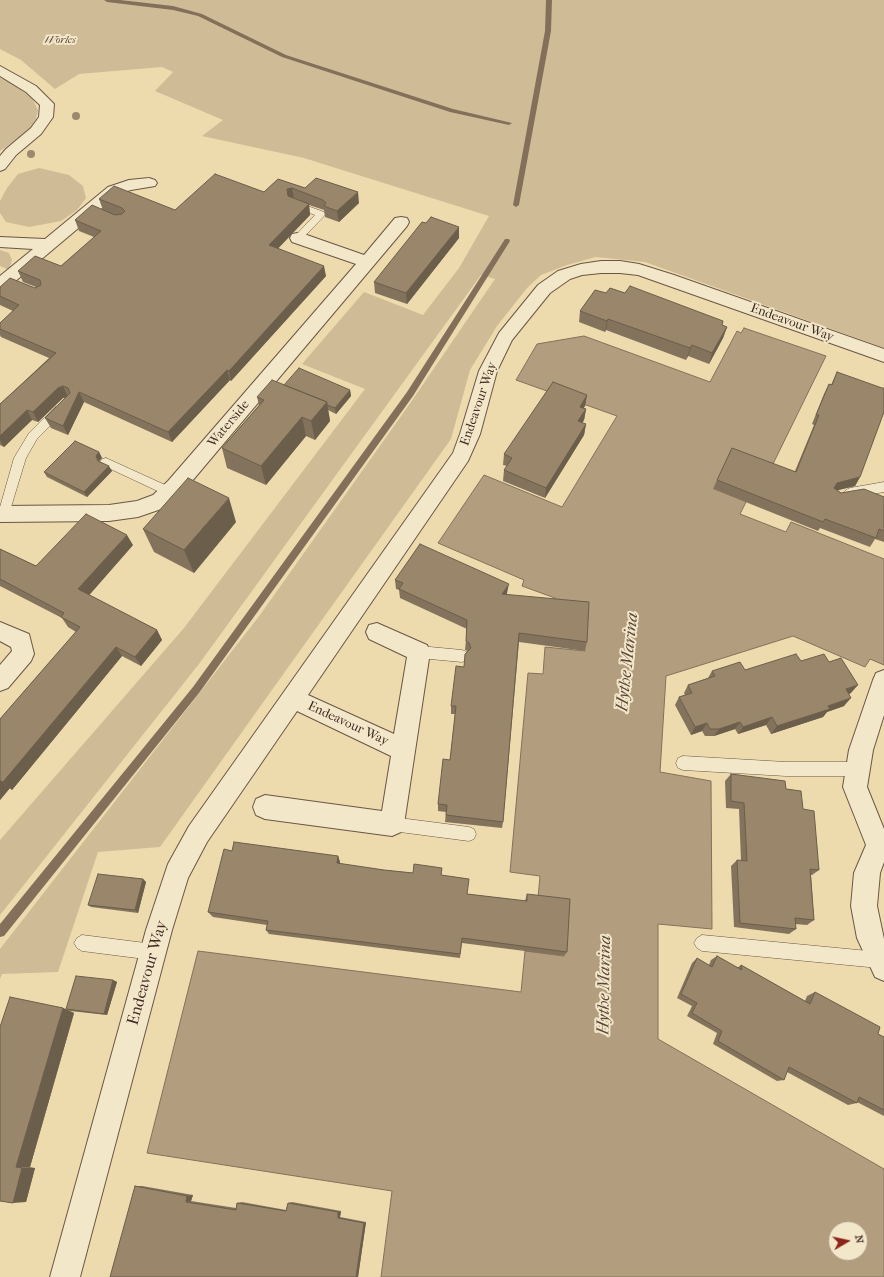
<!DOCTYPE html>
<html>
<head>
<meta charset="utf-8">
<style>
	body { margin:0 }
	#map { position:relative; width:884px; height:1277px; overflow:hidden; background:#eddaad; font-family:"IM FELL French Canon",serif }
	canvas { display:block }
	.north { position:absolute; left:828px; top:1221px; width:40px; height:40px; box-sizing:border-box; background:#f3e7ca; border:1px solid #ab9b87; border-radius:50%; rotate:81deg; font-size:11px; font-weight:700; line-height:16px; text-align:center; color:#3f2a23 }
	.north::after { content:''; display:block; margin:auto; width:14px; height:18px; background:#8f2418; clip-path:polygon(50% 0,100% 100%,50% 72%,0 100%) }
</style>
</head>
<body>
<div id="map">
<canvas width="884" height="1277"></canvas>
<div class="north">N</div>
</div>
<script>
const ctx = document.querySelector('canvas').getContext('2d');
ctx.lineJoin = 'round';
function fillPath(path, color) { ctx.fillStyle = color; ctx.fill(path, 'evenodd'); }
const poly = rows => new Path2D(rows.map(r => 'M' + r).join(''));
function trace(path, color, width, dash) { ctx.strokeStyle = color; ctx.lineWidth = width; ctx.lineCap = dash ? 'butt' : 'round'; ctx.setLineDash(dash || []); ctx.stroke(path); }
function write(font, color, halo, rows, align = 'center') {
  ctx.font = font + ' "IM FELL French Canon",serif'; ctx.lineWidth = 4; ctx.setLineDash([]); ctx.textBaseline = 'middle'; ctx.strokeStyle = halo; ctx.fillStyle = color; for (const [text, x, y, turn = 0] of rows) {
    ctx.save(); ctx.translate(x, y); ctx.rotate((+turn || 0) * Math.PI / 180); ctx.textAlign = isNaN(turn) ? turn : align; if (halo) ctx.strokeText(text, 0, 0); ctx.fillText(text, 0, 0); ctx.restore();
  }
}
fillPath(poly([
	[0,0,884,0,884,348,645,262,596,257,567,265,541,275,527,288,497,326,470,370,451,439,160,847,98,852,58,972,2,974,0,979,0,949,260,615,411,402,495,279,481,275,199,664,0,915,0,840,184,628,365,389,302,364,364,292,423,315,459,268,489,216,304,158,202,136,223,120,155,91,173,72,162,67,79,74,55,89,21,60,0,49],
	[0,78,19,87,33,100,38,110,36,119,28,132,0,151],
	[39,168,69,175,83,186,86,198,77,210,61,221,29,227,6,222,0,213,0,201,7,188,18,174],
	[0,250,9,253,12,260,9,270,0,266]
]), '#cfbc96');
const water = poly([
	[744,328,826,356,769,472,746,502,740,514,786,532,791,522,884,559,884,665,870,659,865,667,793,636,666,676,660,772,711,781,712,929,658,924,658,1039,884,1169,884,1277,381,1277,392,1191,147,1153,198,951,521,992,525,951,564,956,538,898,540,876,510,872,528,673,543,674,545,647,585,651,555,608,555,598,522,586,524,580,438,543,484,475,562,507,617,416,516,380,537,344,584,336,710,382,737,331,741,333,744,328],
	[836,1229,860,1229,860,1253,836,1253,836,1229]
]);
fillPath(water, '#b29e7e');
trace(water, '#84705a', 1);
fillPath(poly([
	[104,0,120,0,173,6,202,14,286,55,453,109,512,123,509,125,450,112,282,57,198,16,173,10,107,2,104,0],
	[546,0,552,0,551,31,519,205,516,207,513,205,545,31,546,0],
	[505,239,509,239,510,241,413,396,199,693,4,936,0,937,0,924,193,687,407,392,505,239]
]), '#84705a');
const service = poly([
	[294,201,324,212,326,214,301,240,298,241,293,238,315,215,291,206,291,202,294,201],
	[59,406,63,407,65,410,63,413,37,439,26,458,8,517,0,517,0,507,14,458,29,433,55,407,59,406],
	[106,458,174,489,176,492,174,495,166,495,102,465,100,462,102,459,106,458],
	[884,482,884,492,850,498,846,496,844,493,846,490,850,488,884,482],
	[419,646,462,650,467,652,469,656,467,660,462,662,419,658,414,656,412,652,414,648,419,646],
	[683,756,786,762,858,762,863,764,865,769,863,774,858,776,786,776,683,770,678,768,676,763,678,758,683,756],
	[392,817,469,827,474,829,476,834,474,839,469,841,392,831,387,829,385,824,387,819,392,817],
	[82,935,153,944,159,946,161,952,159,958,153,960,82,951,77,948,74,943,77,938,82,935],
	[702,935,879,952,884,954,884,966,879,968,702,951,697,948,694,943,697,938,702,935]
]);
const minor = poly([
	[0,66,36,86,54,104,53,117,41,134,16,155,5,169,0,171,0,156,6,149,31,128,39,117,40,105,26,92,0,76,0,66],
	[149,178,155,180,157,183,155,186,131,190,120,193,6,289,0,291,0,276,33,249,0,247,0,237,45,239,108,187,129,180,149,178],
	[401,217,407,218,409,222,407,226,182,493,167,507,138,517,109,521,0,522,0,506,109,505,137,501,153,495,168,481,356,264,292,242,290,238,292,234,298,233,304,234,364,255,395,218,401,217],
	[601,261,620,261,639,264,674,275,884,349,884,362,638,275,620,273,601,273,582,275,570,279,550,293,512,340,497,371,480,434,468,461,308,695,394,734,407,657,369,639,366,632,369,625,377,623,427,645,430,652,404,824,401,832,392,836,265,819,256,815,253,807,256,799,265,795,382,811,391,756,297,711,207,842,188,878,172,930,80,1277,50,1277,146,930,168,864,189,826,453,453,460,434,479,371,499,333,538,285,558,271,581,264,601,261],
	[0,622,29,634,34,654,31,661,8,688,0,691,0,665,12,651,11,647,0,641,0,622],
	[884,670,884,715,873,750,867,787,884,829,884,862,880,873,877,906,884,939,884,981,875,977,857,938,851,906,854,873,866,845,843,787,849,750,873,680,876,673,884,670]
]);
trace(service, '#6a5646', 1);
trace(minor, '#6a5646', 2);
fillPath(service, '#f3e7ca');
fillPath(minor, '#f3e7ca');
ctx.fillStyle = '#9d896e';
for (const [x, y] of [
	[76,116],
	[31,154]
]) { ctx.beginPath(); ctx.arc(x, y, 4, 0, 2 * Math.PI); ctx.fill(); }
fillPath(poly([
	[278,179,305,188,359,203,339,222,325,217,324,210,309,205,310,215,278,248,326,276,231,381,230,380,172,442,84,402,68,435,51,428,45,418,66,397,63,398,38,422,32,420,4,447,0,445,0,404,49,358,1,337,0,335,0,323,13,311,0,305,0,287,35,288,36,287,23,282,18,271,61,266,94,237,79,231,75,220,103,210,99,199,175,210,264,192],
	[426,223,459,238,407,304,375,293,374,282],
	[606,293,722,325,727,327,723,338,709,364,688,356,686,360,606,330,605,332,579,322,580,311],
	[837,372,860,477,855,486,837,490,841,493,884,497,884,542,875,539,870,547,820,528,818,531,713,489,717,480,795,471,814,425,812,424,824,394,829,384,831,385],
	[350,390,351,396,336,414,328,410,330,421,315,440,306,436,266,485,227,468,222,448,259,405,257,397],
	[587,395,585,406,583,408,586,409,584,420,582,423,586,424,584,435,545,498,503,481,504,470,507,466,503,465,504,454],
	[99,452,102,458,99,461,112,471,87,497,47,477,44,472],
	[236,522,194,573,154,552,143,529],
	[133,545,89,595,157,630,162,640,141,666,122,656,12,790,10,788,0,800,0,719,76,632,68,627,62,618,0,586,0,549,36,566],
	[395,580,507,593,507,594,587,642,585,651,519,642,503,822,502,828,445,822,446,812,438,811,438,804,450,760,455,714,451,714,451,706,464,667,468,651,465,650,467,629,400,598,399,590,396,589],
	[801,661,829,662,851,693,849,694,844,706,827,712,823,717,771,734,766,725,738,734,735,729,714,736,705,736,702,731,691,735,675,705,679,697,685,695,684,693,688,685,708,678,712,671,745,670],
	[731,774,786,789,803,809,819,870,812,875,811,875,814,920,807,925,795,924,796,929,789,934,734,927,731,866,737,860,741,861,739,809,726,808,725,781],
	[232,851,338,856,340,862,340,864,384,870,413,873,442,868,441,875,467,894,525,901,527,894,567,952,564,956,462,943,460,958,269,934,266,930,267,925,213,917,208,912],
	[143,879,146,882,138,913,91,907,88,905],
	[717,956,737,968,741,965,805,1001,807,996,815,992,878,1034,884,1037,884,1116,857,1102,857,1103,848,1105,787,1072,784,1080,777,1081,713,1044,717,1033,687,1016,692,1006,677,998,692,963,697,958,709,965,711,960],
	[113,980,117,982,107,1015,70,1011,66,1009],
	[63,1008,74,1013,30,1167,35,1168,26,1202,0,1201],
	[135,1186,142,1186,193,1195,191,1201,236,1208,237,1203,242,1202,286,1210,288,1203,292,1202,341,1211,340,1217,366,1222,358,1277]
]), '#84735c');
fillPath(poly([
	[292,188,294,199,288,196,287,189],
	[358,192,359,203,339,222,337,211],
	[309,204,310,215,271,256,269,245],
	[459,227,459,238,407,304,406,293],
	[324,266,326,276,231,381,229,371],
	[608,319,606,330,605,332,607,321],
	[727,327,723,338,709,364,712,353],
	[692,345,688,356,686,360,690,348],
	[227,370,230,380,172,442,168,432],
	[63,386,68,397,63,398,38,422,33,412,58,388],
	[350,390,351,396,336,414,335,408],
	[79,392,84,402,68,435,63,426],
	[587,395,585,406,578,417,580,407],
	[327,402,330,421,315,440,311,421],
	[586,409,584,420,576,432,578,421],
	[27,410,32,420,4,447,0,440,0,436],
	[302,417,306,436,266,485,261,466],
	[586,424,584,435,545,498,546,488],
	[99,452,102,458,99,461,96,456],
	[109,466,112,471,87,497,84,492],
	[860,477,855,486,831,492,837,483],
	[229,498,236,522,194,573,184,550],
	[127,535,133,545,85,600,78,589],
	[509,584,507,593,501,603,502,594],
	[157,630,162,640,141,666,135,657],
	[116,647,122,656,12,790,3,782],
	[858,685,851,693,839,697,846,689],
	[851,698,844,706,827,712,823,717,771,734,777,726,828,706],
	[772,717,766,725,738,734,743,727],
	[740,722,735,729,714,736,719,729],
	[707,723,702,731,691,735,695,727],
	[0,781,1,781,10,788,0,800],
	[338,856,340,862,339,869,337,863],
	[143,879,146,882,138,913,135,910],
	[113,980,117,982,107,1015,104,1014],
	[63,1008,74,1013,30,1167,16,1167],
	[22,1168,35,1168,26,1202,13,1203],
	[193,1195,191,1201,186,1202,187,1196],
	[341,1211,340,1217,338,1218,338,1212],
	[366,1222,358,1277,356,1277,364,1223]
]), '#6b5e4b');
const building = poly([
	[215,174,264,192,278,179,305,188,316,178,358,192,337,211,324,206,326,203,323,200,292,188,287,189,288,196,309,204,269,245,324,266,229,371,227,370,168,432,79,392,63,426,45,418,70,393,68,388,63,386,58,388,33,412,27,410,0,436,0,404,56,353,0,329,0,323,19,305,0,296,0,287,10,278,35,288,41,285,40,280,18,271,35,256,61,266,101,231,75,220,92,205,115,215,122,214,125,211,122,208,99,199,114,186,175,210,215,174],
	[431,217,459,227,406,293,374,282,422,222,426,223,431,217],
	[630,286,723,321,722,325,727,327,712,353,692,345,690,348,608,319,607,321,580,311,595,290,606,293,610,288,625,293,630,286],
	[299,368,350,390,335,408,327,405,327,402,284,385,299,368],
	[837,372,882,388,884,388,884,412,860,477,837,483,834,488,841,493,864,489,884,497,884,531,879,529,876,538,825,519,823,522,717,480,732,448,796,472,819,415,816,415,829,384,832,385,837,372],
	[272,380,327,402,311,421,302,417,261,466,222,448,264,400,257,397,272,380],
	[553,382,587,395,580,407,586,409,578,421,586,424,546,488,504,470,512,458,504,454,553,382],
	[75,441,99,452,96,456,98,461,109,466,84,492,44,472,75,441],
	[188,478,229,498,184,550,143,529,188,478],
	[86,514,127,535,78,589,157,630,135,657,116,647,3,782,1,781,0,781,0,719,80,627,61,617,64,613,0,579,0,549,36,566,86,514],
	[420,544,509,584,502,594,589,602,587,642,519,633,503,822,446,815,447,805,438,804,443,759,450,760,456,706,451,706,456,666,464,667,465,654,471,648,469,643,466,641,467,620,399,589,403,583,395,580,420,544],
	[796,654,801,661,824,654,829,662,841,658,858,685,846,689,851,698,828,706,830,709,777,726,772,717,743,727,740,722,719,729,710,729,707,723,695,727,679,697,692,693,688,685,715,676,712,671,740,662,745,670,796,654],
	[731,774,785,781,786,789,801,791,803,809,814,811,819,870,810,869,814,920,795,918,796,929,740,923,737,860,747,861,744,803,731,801,731,774],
	[234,842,338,856,337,863,384,870,413,873,414,864,442,868,441,875,469,879,467,894,527,901,527,894,570,899,567,952,462,938,460,954,266,930,268,921,208,912,224,849,232,851,234,842],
	[98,874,143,879,135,910,88,905,98,874],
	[717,956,742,970,741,965,810,1004,815,992,880,1027,878,1034,884,1037,884,1110,859,1097,857,1103,789,1067,784,1080,718,1041,722,1031,692,1013,697,1003,681,994,697,958,712,967,717,956],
	[76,976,113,980,104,1014,66,1009,76,976],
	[10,997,63,1008,16,1167,22,1168,13,1203,0,1201,0,1027,10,997],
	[135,1186,187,1196,186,1202,236,1210,237,1203,286,1211,288,1203,338,1212,338,1218,364,1223,356,1277,110,1277,135,1186]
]);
fillPath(building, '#99866b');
trace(building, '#6b5e4b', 1);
write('italic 11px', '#5c473a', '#f3e7ca', [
	["Worles",60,40]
]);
write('13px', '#3f2a23', '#f3e7ca', [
	["Endeavour Way",792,323,20],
	["Endeavour Way",479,404,-71],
	["Waterside",229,424,-50],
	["Endeavour Way",348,724,25]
]);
write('16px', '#3f2a23', '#f3e7ca', [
	["Endeavour Way",148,973,-74]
]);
write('italic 17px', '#5c473a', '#f3e7ca', [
	["Hythe Marina",628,662,-84],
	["Hythe Marina",605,985,-89]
]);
</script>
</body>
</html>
